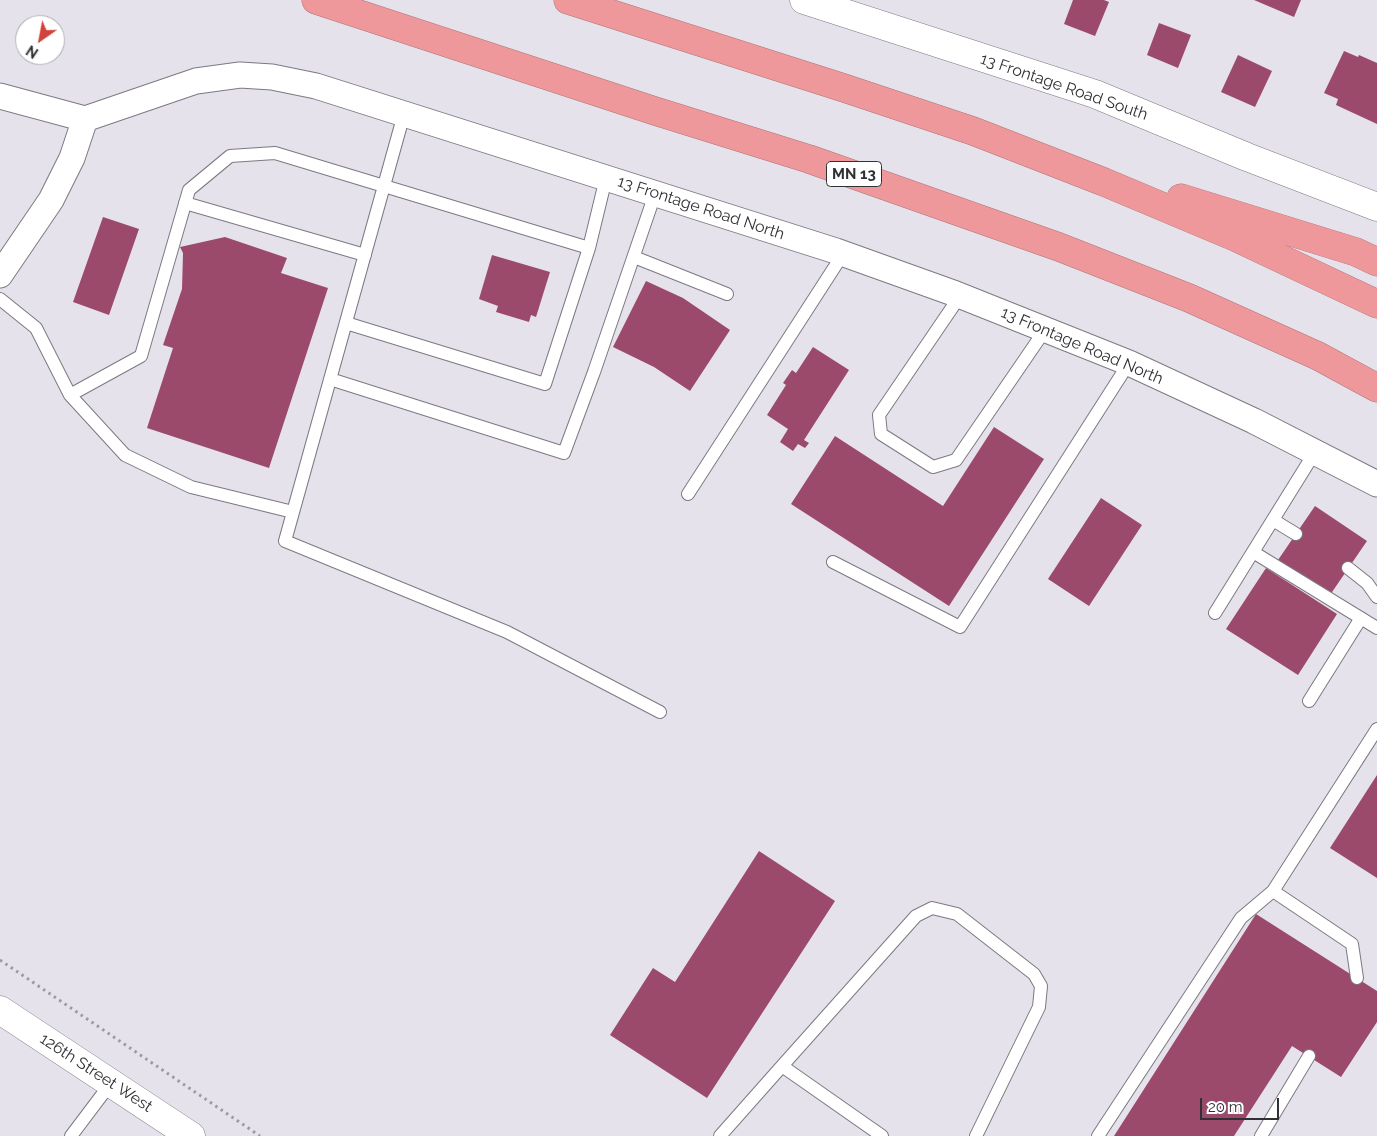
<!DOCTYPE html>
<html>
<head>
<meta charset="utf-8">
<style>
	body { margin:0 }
	#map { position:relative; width:1377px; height:1136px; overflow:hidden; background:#e5e2eb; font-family:Raleway,sans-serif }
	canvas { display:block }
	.north { position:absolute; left:15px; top:15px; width:50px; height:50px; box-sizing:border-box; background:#fff; border:1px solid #adacae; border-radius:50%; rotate:213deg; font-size:14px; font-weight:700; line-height:20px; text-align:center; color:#313034 }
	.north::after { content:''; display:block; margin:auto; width:18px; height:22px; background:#d1423c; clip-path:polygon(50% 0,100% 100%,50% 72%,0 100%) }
	.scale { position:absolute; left:1200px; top:1098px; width:79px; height:22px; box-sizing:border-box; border:2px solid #313034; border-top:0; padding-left:6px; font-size:15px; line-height:18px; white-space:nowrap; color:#313034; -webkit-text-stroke:4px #fff; paint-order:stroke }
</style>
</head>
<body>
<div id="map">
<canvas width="1377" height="1136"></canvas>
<div class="north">N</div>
<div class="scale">20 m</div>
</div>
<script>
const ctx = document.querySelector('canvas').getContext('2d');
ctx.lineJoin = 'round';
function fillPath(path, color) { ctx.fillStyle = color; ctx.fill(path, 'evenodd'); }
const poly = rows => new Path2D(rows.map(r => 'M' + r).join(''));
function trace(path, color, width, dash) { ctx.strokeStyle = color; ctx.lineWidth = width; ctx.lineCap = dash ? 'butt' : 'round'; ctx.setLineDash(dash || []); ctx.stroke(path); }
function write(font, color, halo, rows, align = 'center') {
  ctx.font = font + ' Raleway,sans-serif'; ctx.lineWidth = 5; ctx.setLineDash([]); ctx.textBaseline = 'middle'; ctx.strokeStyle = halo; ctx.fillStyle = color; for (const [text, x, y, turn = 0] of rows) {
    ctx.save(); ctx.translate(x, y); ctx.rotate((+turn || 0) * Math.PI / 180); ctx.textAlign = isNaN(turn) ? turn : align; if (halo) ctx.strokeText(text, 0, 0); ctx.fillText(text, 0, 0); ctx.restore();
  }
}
fillPath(poly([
	[1073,0,1104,0,1109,2,1095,36,1064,24],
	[1254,0,1301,0,1294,17],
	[1159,23,1191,35,1178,68,1147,55],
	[1344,51,1358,57,1359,55,1377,63,1377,124,1336,105,1338,99,1324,93],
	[1238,55,1272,71,1255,107,1221,92],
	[103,217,139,229,109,315,73,302],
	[225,237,287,258,281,273,328,288,269,468,147,428,173,348,163,345,182,289,183,253,180,247],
	[492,255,550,272,536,317,531,315,529,322,496,312,498,306,479,299],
	[646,281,683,298,730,330,690,391,654,367,613,347],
	[813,347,849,370,804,440,809,443,805,448,798,444,793,451,780,442,788,429,767,415,786,385,783,383,792,370,796,373],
	[994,427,1044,459,949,606,791,504,835,436,943,506],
	[1101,498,1142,525,1089,606,1048,579],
	[1315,506,1367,541,1330,595,1278,560],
	[1266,568,1337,614,1298,675,1226,629],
	[1377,775,1377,878,1330,848],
	[759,851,835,901,707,1098,610,1035,653,968,675,982],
	[1256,914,1377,991,1377,1022,1341,1077,1292,1046,1234,1136,1114,1136]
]), '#9b4a6c');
const service = poly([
	[404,114,285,541,507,632,660,712],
	[185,203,365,255],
	[634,257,727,294],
	[960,296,879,415,881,434,933,467,956,460,1045,330],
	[0,299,36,328,70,395,125,455,191,487,293,512],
	[346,323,545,384,589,248],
	[330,379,564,453,594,372,655,194],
	[70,395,141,356,189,190,230,156,275,153,589,248,606,178],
	[688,494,843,254],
	[1273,520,1296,534],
	[1253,552,1377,628],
	[833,562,960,627,1129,363],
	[1348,568,1367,583,1377,597],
	[1215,613,1315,452],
	[1309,701,1361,618],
	[1273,891,1352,944,1357,978],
	[782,1066,916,916,932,908,957,914,1034,974,1041,986,1039,1007,976,1136],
	[71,1136,111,1083],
	[720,1136,782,1066,882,1136],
	[1098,1136,1241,918,1273,891,1377,729],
	[1261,1136,1309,1056]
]);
const minor = poly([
	[0,96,85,119,196,81,240,75,272,77,316,86,836,251,956,294,1129,363,1254,421,1377,484],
	[0,275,51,200,72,158,85,119]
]);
const tertiary = poly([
	[804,0,1095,94,1247,157,1377,207],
	[0,1010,191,1136]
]);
const motorway = poly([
	[316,0,655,111,809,159,1059,247,1189,298,1318,356,1377,388],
	[568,0,844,88,973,131,1104,182,1235,237,1377,304],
	[1181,198,1356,252,1377,262]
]);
trace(service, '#7d7982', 14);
trace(minor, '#7d7982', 27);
trace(tertiary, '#7d7982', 29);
trace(motorway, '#ac7477', 29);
trace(poly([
	[0,960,260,1136]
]), '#9d9ba2', 3, [2.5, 4]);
trace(service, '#fff', 12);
trace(minor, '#fff', 25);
trace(tertiary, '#fff', 28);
trace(motorway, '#ef989b', 28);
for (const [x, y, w] of [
	[854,174,55]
]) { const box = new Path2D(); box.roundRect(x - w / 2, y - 12.5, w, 25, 4); ctx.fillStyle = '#fff'; ctx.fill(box); trace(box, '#313034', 1); }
write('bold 15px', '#313034', null, [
	["MN 13",854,174]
]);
write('16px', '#313034', '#fff', [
	["13 Frontage Road South",1064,87,19],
	["13 Frontage Road North",701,208,18],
	["13 Frontage Road North",1082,346,23],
	["126th Street West",96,1073,33]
]);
</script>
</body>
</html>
